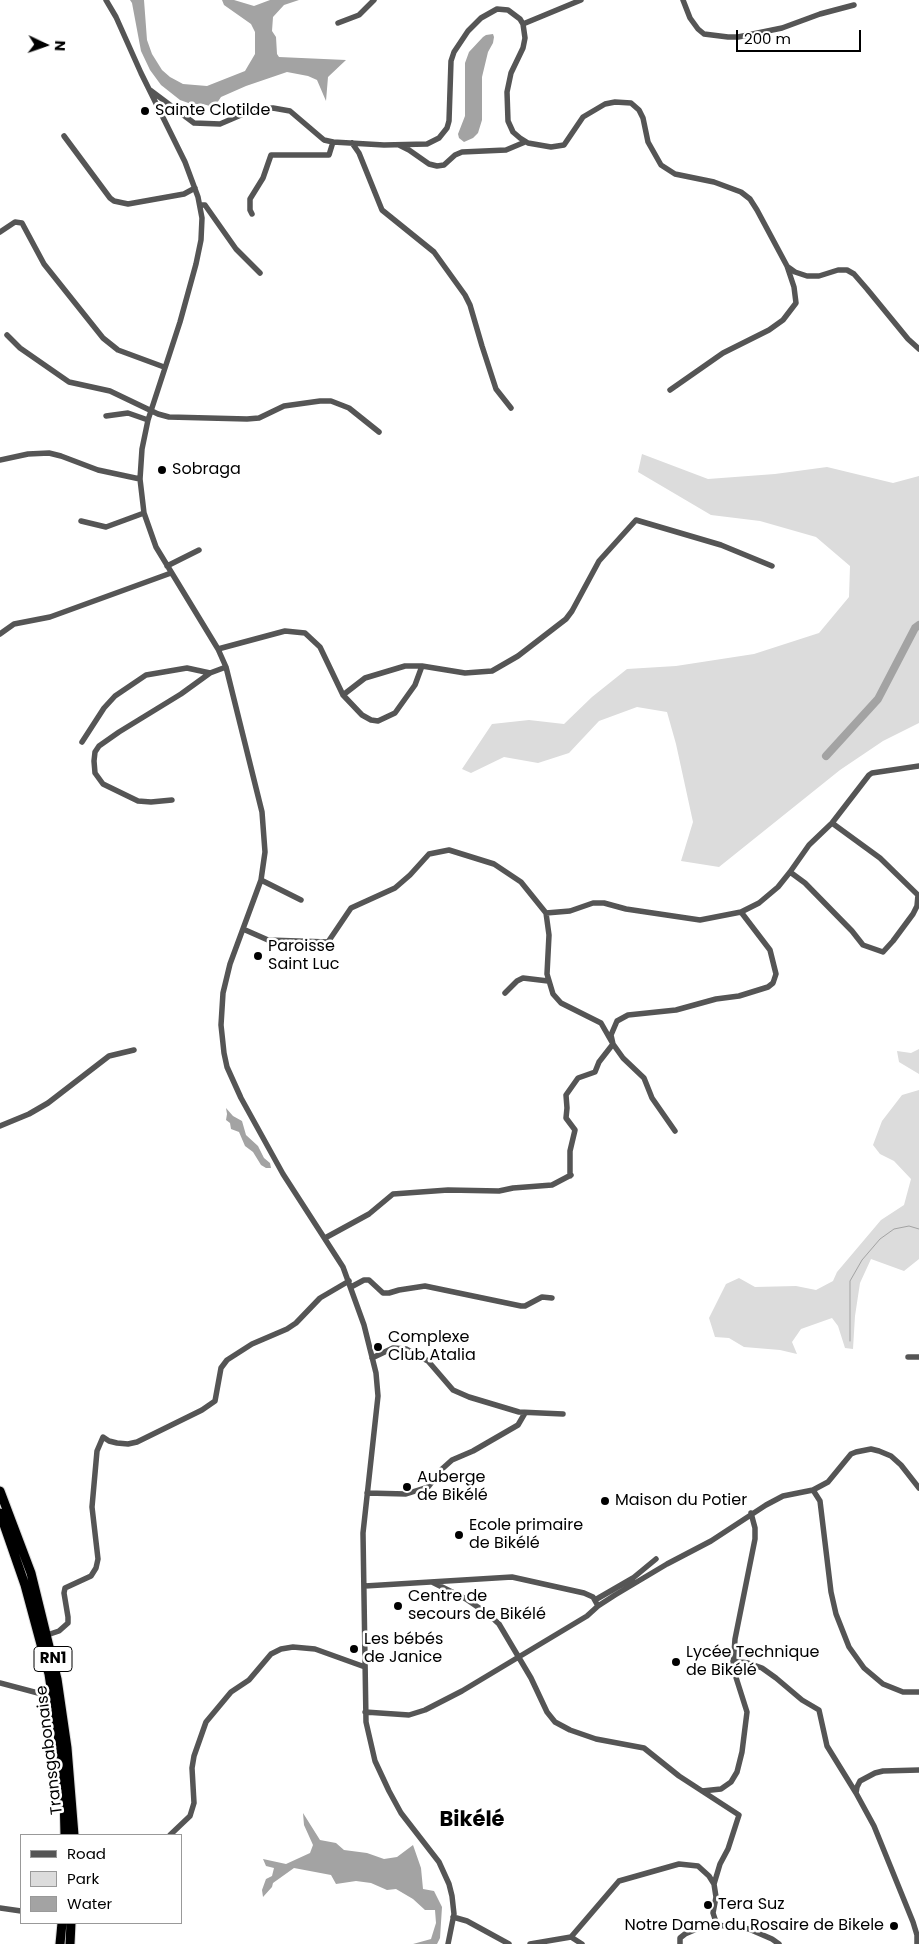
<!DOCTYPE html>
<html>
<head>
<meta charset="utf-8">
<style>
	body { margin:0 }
	#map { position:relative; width:919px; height:1944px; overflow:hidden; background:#fff; font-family:Poppins,sans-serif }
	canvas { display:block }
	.legend { position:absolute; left:20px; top:1834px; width:162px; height:90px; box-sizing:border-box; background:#fff; border:1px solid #999; margin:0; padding:6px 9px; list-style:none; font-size:15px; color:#000 }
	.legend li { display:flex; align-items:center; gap:10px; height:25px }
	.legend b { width:25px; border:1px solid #999 }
	.north { position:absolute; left:20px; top:20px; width:50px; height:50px; -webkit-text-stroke:4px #fff; paint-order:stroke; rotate:93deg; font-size:14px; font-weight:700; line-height:20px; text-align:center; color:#000 }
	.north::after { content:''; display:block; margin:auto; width:18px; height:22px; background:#000; clip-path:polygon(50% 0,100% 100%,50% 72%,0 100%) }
	.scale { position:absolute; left:736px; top:30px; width:125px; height:22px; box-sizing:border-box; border:2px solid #000; border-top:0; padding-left:6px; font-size:15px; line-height:18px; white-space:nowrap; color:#000; -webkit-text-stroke:4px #fff; paint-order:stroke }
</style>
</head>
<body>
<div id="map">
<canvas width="919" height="1944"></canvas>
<ul class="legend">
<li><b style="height:6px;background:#555"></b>Road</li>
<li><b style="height:14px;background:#dcdcdc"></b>Park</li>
<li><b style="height:14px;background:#a3a3a3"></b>Water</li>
</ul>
<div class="north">N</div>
<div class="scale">200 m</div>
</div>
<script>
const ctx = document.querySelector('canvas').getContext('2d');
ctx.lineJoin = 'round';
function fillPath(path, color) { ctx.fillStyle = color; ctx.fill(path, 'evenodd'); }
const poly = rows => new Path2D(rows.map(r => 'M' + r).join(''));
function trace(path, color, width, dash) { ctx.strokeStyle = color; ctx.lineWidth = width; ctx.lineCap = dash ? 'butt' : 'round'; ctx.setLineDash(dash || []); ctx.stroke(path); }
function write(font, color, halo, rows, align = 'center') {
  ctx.font = font + ' Poppins,sans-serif'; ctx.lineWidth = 5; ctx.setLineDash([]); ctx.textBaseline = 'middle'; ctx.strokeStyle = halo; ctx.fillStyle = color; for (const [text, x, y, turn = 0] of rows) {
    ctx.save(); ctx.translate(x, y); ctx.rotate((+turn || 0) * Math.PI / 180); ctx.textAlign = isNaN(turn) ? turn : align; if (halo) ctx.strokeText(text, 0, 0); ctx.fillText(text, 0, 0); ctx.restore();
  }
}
fillPath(poly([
	[642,454,708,479,775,474,827,467,893,483,919,476,919,723,883,741,840,770,719,867,681,861,693,822,676,744,667,712,637,707,599,721,569,753,538,763,504,757,471,773,462,769,492,724,529,720,564,724,592,697,627,669,676,666,754,654,819,633,849,597,850,566,816,537,760,521,711,515,638,472],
	[919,1049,919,1074,899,1062,897,1051,911,1053],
	[919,1090,919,1259,904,1271,871,1259,860,1283,855,1316,853,1349,845,1348,838,1326,832,1318,801,1329,792,1342,797,1354,780,1350,744,1347,729,1338,715,1337,709,1318,726,1284,739,1278,755,1287,796,1286,816,1290,833,1281,837,1272,881,1220,904,1205,911,1179,894,1161,880,1154,873,1145,882,1121,902,1095]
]), '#dcdcdc');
fillPath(poly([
	[130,0,144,0,147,40,152,54,162,70,170,77,183,84,207,86,245,71,255,54,255,32,251,24,224,5,222,0,234,0,254,6,270,0,299,0,284,5,273,17,272,31,276,37,277,54,279,57,346,60,328,77,326,101,317,80,308,76,287,72,246,86,221,97,215,106,213,107,203,104,194,105,180,100,161,85,150,70,141,51,132,3],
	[493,34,494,37,493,43,488,52,482,77,482,120,478,133,473,138,464,142,459,138,458,134,465,116,465,63,469,52,483,37,486,35],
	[226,1108,233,1116,242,1121,246,1135,258,1146,264,1158,270,1163,271,1168,266,1168,261,1165,253,1152,245,1146,239,1132,231,1129,230,1123,226,1120,227,1114],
	[303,1813,320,1840,336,1843,344,1850,367,1853,384,1859,397,1857,413,1845,421,1868,423,1889,434,1891,442,1907,440,1938,437,1944,413,1944,431,1939,436,1923,435,1910,425,1910,413,1899,396,1889,387,1890,371,1883,356,1881,336,1884,331,1875,294,1868,273,1883,272,1887,263,1897,262,1890,266,1879,272,1876,274,1868,266,1866,263,1859,286,1864,310,1853,313,1845,304,1825]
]), '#a3a3a3');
trace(poly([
	[850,1341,850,1281,862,1260,880,1239,894,1229,909,1226,919,1229]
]), '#a3a3a3', 1);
trace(poly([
	[826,756,878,699,915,628,919,625]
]), '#a3a3a3', 8);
const highway = poly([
	[0,1491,31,1573,57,1679,67,1748,74,1835],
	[0,1513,25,1585,49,1674,59,1741,64,1794,65,1835],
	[60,1944,62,1923],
	[70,1944,71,1923]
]);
trace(highway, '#dbdbdb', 11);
trace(poly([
	[106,0,116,17,141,73,185,162,198,197,202,218,201,240,196,264,180,322,148,420,142,449,140,479,144,513,156,547,218,649,226,667,262,812,265,852,261,880,230,964,223,993,221,1025,224,1053,227,1067,241,1098,283,1174,343,1267,364,1325,376,1373,378,1396,363,1533,366,1722,375,1761,389,1791,401,1813,439,1862,449,1884,452,1896,454,1914,448,1944],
	[683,0,690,18,698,29,704,34,728,37,738,37,782,28,820,14,854,5],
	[338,23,359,15,374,0],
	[523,24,581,0],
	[150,90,194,123,220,124,255,109,273,108,290,111,324,140,333,142,384,145,427,144,439,138,447,128,449,121,451,61,454,52,468,31,481,18,497,9,508,10,520,19,523,24,525,38,523,48,511,73,507,92,508,121,513,132,520,138,528,143,551,147,564,145,583,117,605,104,615,102,631,103,639,110,643,118,648,142,661,165,675,174,714,182,741,192,750,199,757,210,787,266,794,287,796,303,783,320,769,330,723,353,670,390],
	[64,136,110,198,114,201,128,204,184,194,195,188],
	[352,143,359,153,382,210,434,252,465,295,470,305,482,346,496,389,511,408],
	[399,145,409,150,429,164,437,166,444,165,455,155,462,152,506,150,525,142],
	[200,205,205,205,236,249,260,273],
	[252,214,250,210,250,199,263,178,271,155,329,155,333,142],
	[0,232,15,222,22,223,44,264,103,338,118,350,164,367],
	[788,267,795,272,807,276,819,276,838,270,847,270,854,274,867,289,908,339,919,349],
	[7,335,20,348,69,382,110,391,158,414,169,417,247,419,259,418,284,406,320,401,331,401,349,408,379,432],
	[106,416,128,413,148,420],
	[0,460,28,454,49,453,61,456,98,470,140,479],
	[81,521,106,527,144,513],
	[167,566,199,550],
	[0,634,14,624,50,617,171,573],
	[218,649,285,631,305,633,320,647,343,695,362,715,371,720,378,721,395,713,415,685,422,666,465,673,492,671,518,656,566,619,572,611,599,561,636,520,721,545,772,566],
	[343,695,365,678,405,666,422,666],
	[82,742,104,708,115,696,146,675,187,668,210,673],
	[172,800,151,802,138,801,103,784,95,773,94,761,95,752,99,746,119,732,181,694,210,673,226,667],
	[790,872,805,883,852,931,863,945,883,952,893,941,913,914,917,906,918,895,880,858,832,823],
	[261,880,301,900],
	[546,913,570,911,593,903,604,903,626,909,700,920,741,912,759,903,778,887,790,872,809,845,832,823,869,775,872,773,919,766],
	[243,929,268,940,328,942,351,908,395,888,410,875,429,854,449,850,494,864,521,882,546,913,549,935,547,974,553,994,561,1003,601,1023,613,1044,623,1058,644,1078,652,1098,675,1131],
	[505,993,517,981,523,978,548,981],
	[0,1126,29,1114,48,1103,109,1056,134,1050],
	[570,1176,570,1151,575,1130,566,1118,567,1108,566,1095,578,1078,595,1072,599,1062,613,1044,611,1035,617,1021,628,1015,676,1010,716,999,739,996,768,987,773,983,776,974,770,950,741,912],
	[325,1238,369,1214,393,1194,448,1190,499,1191,513,1188,552,1185,571,1175],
	[351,1287,364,1280,369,1280,383,1293,389,1293,399,1290,425,1286,521,1306,525,1306,542,1297,552,1298],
	[908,1357,919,1357],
	[372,1358,393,1348,406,1349,428,1361,453,1390,469,1397,519,1412,563,1414],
	[813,1490,820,1501,831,1592,836,1614,849,1647,864,1668,883,1684,903,1692,919,1692],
	[367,1493,406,1494,428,1487,442,1469,452,1460,473,1451,518,1425,525,1413],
	[432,1582,466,1599,488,1614,499,1624,531,1678,547,1712,555,1722,570,1730,596,1739,644,1748,679,1776,739,1815,728,1849,720,1864,714,1884],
	[365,1586,512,1577,584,1593,593,1597,598,1606],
	[595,1600,633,1578,656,1559],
	[47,1635,59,1631,68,1623,68,1617,64,1593,65,1588,91,1576,96,1568,98,1559,92,1507,97,1451,103,1437,109,1441,117,1443,128,1444,137,1442,202,1410,215,1401,221,1368,227,1360,252,1344,287,1329,296,1323,320,1298,349,1281],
	[733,1661,748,1663,762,1668,776,1678,802,1700,819,1710,827,1746,856,1793],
	[0,1683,53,1697],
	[365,1712,409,1715,425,1710,462,1691,587,1616,598,1606,615,1595,667,1564,711,1541,766,1505,783,1496,813,1490,828,1482,851,1454,856,1452,871,1449,879,1451,891,1456,901,1465,919,1488],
	[702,1791,721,1789,731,1782,737,1772,742,1752,747,1712,733,1668,735,1639,755,1539,755,1528,751,1513],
	[170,1835,190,1816,194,1803,192,1768,194,1756,206,1722,231,1692,249,1680,271,1654,281,1649,293,1647,315,1649,365,1667],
	[0,1908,21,1911],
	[453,1917,467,1921,509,1944],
	[571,1937,582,1944],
	[530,1944,571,1937,619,1881,679,1864,698,1866,709,1876,714,1884,716,1897,713,1913,717,1925,749,1929,772,1939,779,1944],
	[680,1944,680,1938,685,1934,699,1928,717,1925],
	[917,1944,917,1935,913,1922,874,1826,856,1793,857,1787,860,1781,875,1773,883,1771,919,1770]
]), '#555', 5.5);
trace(highway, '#000', 9);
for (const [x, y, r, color] of [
	[145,111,5,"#000"],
	[162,470,5,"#000"],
	[258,956,5,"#000"],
	[378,1347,5,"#000"],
	[407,1487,5,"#000"],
	[605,1501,5,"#000"],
	[459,1535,5,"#000"],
	[398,1606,5,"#000"],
	[354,1649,5,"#000"],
	[676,1662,5,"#000"],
	[708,1905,5,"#000"],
	[894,1926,5,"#000"]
]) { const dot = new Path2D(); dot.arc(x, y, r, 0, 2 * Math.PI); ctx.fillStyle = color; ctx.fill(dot); trace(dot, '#fff', 2); }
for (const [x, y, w] of [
	[53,1659,38]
]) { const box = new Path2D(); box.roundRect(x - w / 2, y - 12.5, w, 25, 4); ctx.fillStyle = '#fff'; ctx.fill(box); trace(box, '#000', 1); }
write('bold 15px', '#000', null, [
	["RN1",53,1659]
]);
write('16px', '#000', '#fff', [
	["Sainte Clotilde",155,111],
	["Sobraga",172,470],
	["Paroisse",268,947],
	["Saint Luc",268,965],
	["Complexe",388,1338],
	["Club Atalia",388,1356],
	["Auberge",417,1478],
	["de Bikélé",417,1496],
	["Maison du Potier",615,1501],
	["Ecole primaire",469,1526],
	["de Bikélé",469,1544],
	["Centre de",408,1597],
	["secours de Bikélé",408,1615],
	["Les bébés",364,1640],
	["de Janice",364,1658],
	["Lycée Technique",686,1653],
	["de Bikélé",686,1671],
	["Tera Suz",718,1905],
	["Notre Dame du Rosaire de Bikele",884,1926,"right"]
], 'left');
write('16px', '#000', '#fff', [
	["Transgabonaise",50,1750,-97]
]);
write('bold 21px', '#000', '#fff', [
	["Bikélé",472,1821]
]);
</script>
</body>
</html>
